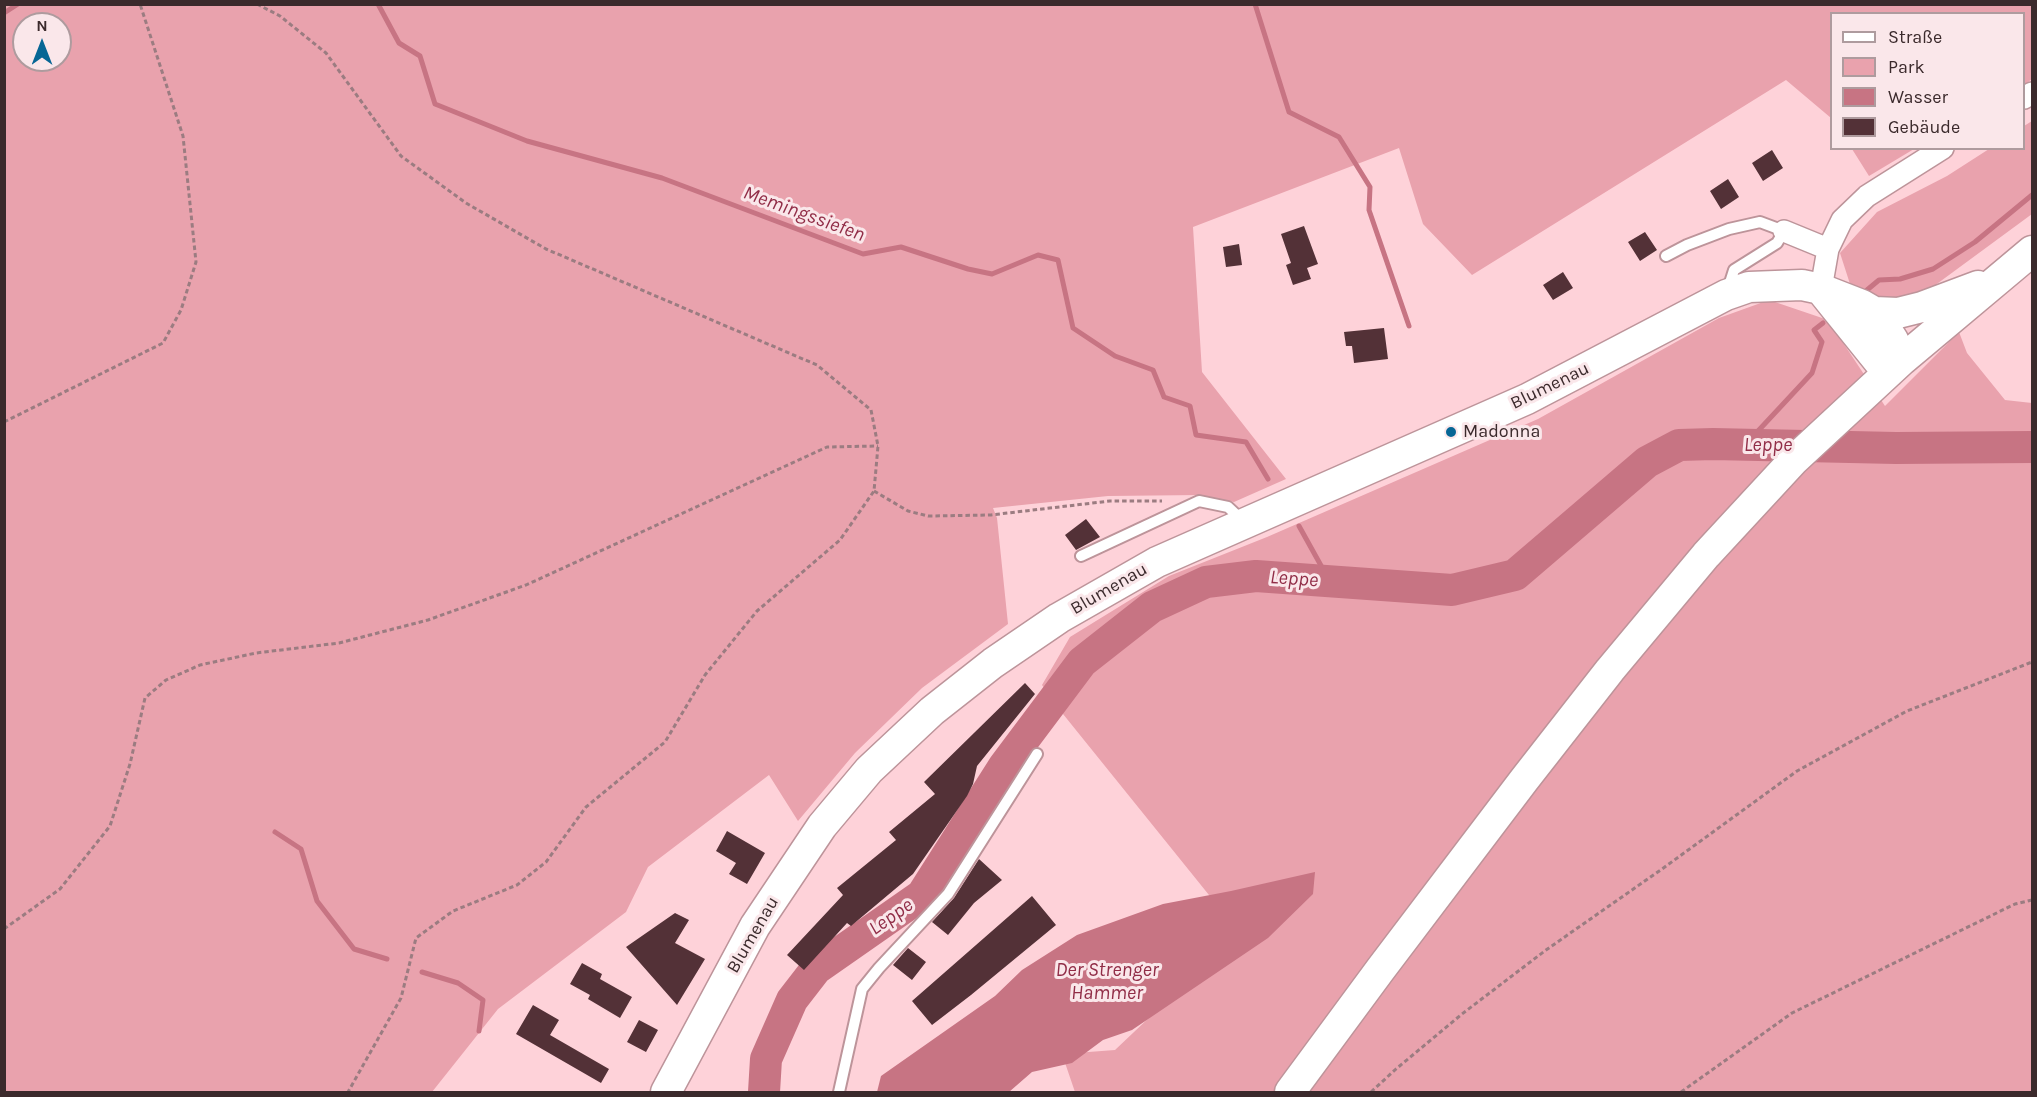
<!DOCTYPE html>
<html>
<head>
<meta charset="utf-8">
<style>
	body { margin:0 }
	#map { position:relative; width:2037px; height:1097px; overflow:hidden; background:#fed2d9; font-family:Karla,sans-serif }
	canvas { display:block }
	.frame { position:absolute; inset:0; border:6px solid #3b2a2c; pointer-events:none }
	.legend { position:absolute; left:1830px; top:12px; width:195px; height:138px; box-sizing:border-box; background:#fae7ea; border:2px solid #ae9b9e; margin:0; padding:8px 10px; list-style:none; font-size:18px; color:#3b2a2c }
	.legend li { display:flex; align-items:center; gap:12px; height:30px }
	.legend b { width:30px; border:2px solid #ae9b9e }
	.north { position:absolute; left:12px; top:12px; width:60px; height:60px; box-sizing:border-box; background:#fae7ea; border:2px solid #ae9b9e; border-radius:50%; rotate:0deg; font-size:16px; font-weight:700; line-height:24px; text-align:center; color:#3b2a2c }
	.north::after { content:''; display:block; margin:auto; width:21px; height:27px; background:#066695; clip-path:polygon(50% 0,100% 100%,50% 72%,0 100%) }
</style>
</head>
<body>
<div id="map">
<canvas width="2037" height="1097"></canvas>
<div class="frame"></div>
<ul class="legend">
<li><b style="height:8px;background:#fff"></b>Straße</li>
<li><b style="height:16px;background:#e9a2ad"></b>Park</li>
<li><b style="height:16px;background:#c77483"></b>Wasser</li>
<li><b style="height:16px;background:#533137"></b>Gebäude</li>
</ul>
<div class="north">N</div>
</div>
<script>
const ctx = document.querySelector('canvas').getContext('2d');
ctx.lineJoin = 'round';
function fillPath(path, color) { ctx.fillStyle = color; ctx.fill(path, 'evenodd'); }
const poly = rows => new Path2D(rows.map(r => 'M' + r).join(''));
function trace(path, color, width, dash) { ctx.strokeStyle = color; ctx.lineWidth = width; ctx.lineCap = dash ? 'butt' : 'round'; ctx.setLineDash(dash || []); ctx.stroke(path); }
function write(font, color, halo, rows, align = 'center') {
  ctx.font = font + ' Karla,sans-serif'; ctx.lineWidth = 6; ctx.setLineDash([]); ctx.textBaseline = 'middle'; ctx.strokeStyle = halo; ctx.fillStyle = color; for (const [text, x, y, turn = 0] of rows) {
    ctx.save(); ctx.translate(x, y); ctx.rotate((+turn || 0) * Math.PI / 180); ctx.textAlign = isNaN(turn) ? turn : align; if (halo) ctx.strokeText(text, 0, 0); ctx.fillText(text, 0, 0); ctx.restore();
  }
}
fillPath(poly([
	[5,4,2032,4,2032,79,2024,85,2024,14,1832,14,1831,118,1786,80,1472,275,1423,224,1399,148,1193,227,1202,372,1286,479,1234,502,1200,495,1108,496,993,508,997,518,1008,624,922,688,855,753,798,821,769,775,648,867,626,912,498,1009,432,1092,5,1092],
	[24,24,60,24,60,60,24,60],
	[2032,121,2032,214,1915,300,1880,299,1850,284,1840,253,1877,212,1947,176,1989,149,2024,148,2024,126],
	[1852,149,1914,149,1869,176],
	[1769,300,1828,320,1885,406,1959,332,1967,353,2005,400,2032,403,2032,1092,1075,1092,1062,1054,1115,1050,1210,960,1213,900,1063,714,1042,685,1070,637,1169,576,1267,537,1538,419,1719,318]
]), '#e9a2ad');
fillPath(poly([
	[1315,872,1313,894,1268,938,1132,1030,1103,1040,1072,1063,1032,1072,1009,1092,877,1092,881,1076,995,996,1022,970,1077,935,1163,904,1231,891]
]), '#c77483');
trace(poly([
	[378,4,399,43,420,56,435,104,527,141,662,178,863,254,901,247,968,269,992,274,1038,255,1058,260,1073,328,1115,356,1153,370,1164,397,1190,406,1196,435,1246,442,1268,479],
	[1255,4,1289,112,1339,137,1370,187,1369,210,1409,326],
	[4,13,18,4],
	[1867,290,1879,280,1900,279,1933,269,1975,242,2032,195],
	[1745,445,1812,373,1822,342,1814,330,1823,323],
	[1299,526,1329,580],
	[275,832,301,849,317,901,354,949,387,959],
	[422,972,458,983,483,1000,479,1031]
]), '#c77483', 5);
trace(poly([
	[764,1092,766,1059,792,1000,816,969,922,895,1004,766,1082,662,1152,607,1206,582,1256,576,1452,590,1515,575,1647,462,1679,445,1713,444,1896,448,2032,447]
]), '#c77483', 32);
fillPath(poly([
	[1772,150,1783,168,1763,181,1752,163],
	[1728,179,1739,197,1721,209,1710,191],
	[1304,226,1318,264,1307,268,1311,279,1293,285,1286,265,1291,263,1281,234],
	[1645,232,1657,250,1640,261,1628,242],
	[1239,244,1242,265,1226,267,1223,247],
	[1563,272,1573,288,1553,300,1543,285],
	[1384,328,1388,359,1354,363,1352,346,1346,346,1344,332],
	[1086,519,1100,537,1076,550,1065,535],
	[1025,683,1035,694,977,766,973,784,967,796,913,874,851,926,847,923,804,970,787,955,843,895,837,888,896,840,889,832,935,794,924,782],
	[727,831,765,853,747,884,729,874,736,863,716,851],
	[979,859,1002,880,974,903,948,935,932,922,954,898],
	[1032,896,1056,925,971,995,932,1025,912,1001],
	[675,913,689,920,675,943,705,959,677,1005,626,947],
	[908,948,926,962,912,980,893,965],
	[582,963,602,974,600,979,632,997,620,1018,588,999,590,995,570,984],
	[533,1005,559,1020,550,1035,609,1069,601,1083,516,1034],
	[639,1020,658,1030,646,1052,627,1042]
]), '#533137');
const lane = poly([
	[1666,256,1687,245,1729,229,1760,222,1784,231,1777,243,1734,270,1728,289],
	[1081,556,1199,501,1228,507,1244,522],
	[839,1092,862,989,879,968,948,894,1037,754]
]);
const street = poly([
	[2024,98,2032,93],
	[1784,231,1828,249],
	[1821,289,1828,249,1842,220,1867,196,1943,148]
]);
const secondary = poly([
	[1822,291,1888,373],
	[1874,312,1898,313,1922,307,1978,286],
	[666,1092,755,926,822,826,869,770,932,711,993,663,1059,618,1157,562,1527,399,1726,295,1749,287,1802,285,1821,289,1862,305,1874,312,1882,323,1893,340,1902,360],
	[1290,1092,1380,970,1524,780,1610,670,1706,555,1793,461,1902,360,2032,251]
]);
trace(lane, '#bd949a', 14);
trace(street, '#bd949a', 24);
trace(secondary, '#bd949a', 33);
trace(poly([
	[257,4,280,16,326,53,401,156,466,203,546,249,817,365,871,410,878,446,874,491,840,540,757,611,705,675,665,742,586,807,546,862,517,885,453,911,416,938,401,998,348,1092],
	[4,422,163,343,181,310,196,262,183,136,140,4],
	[874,491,908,511,928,516,991,515,1110,501,1162,501],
	[4,929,60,889,110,826,130,764,145,698,166,680,200,665,256,653,339,643,428,620,526,585,827,447,878,446],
	[1371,1092,1396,1069,1462,1014,1546,950,1662,869,1797,771,1907,711,2032,662],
	[1681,1092,1792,1013,2015,904,2032,900]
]), '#9b7c81', 3, [4.5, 3]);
trace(lane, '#fff', 10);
trace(street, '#fff', 21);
trace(secondary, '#fff', 30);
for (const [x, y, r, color] of [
	[1451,432,6,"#066695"]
]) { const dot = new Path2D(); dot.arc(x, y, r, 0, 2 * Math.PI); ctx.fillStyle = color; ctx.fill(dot); trace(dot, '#fae7ea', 2); }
write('18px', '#3b2a2c', '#fae7ea', [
	["Blumenau",1550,386,-26],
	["Blumenau",1109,589,-30],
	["Blumenau",753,935,-60]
]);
write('18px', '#3b2a2c', '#fae7ea', [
	["Madonna",1463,432]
], 'left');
write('italic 20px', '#912d47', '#fae7ea', [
	["Memingssiefen",804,214,20],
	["Leppe",1768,445],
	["Leppe",1294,579,4],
	["Leppe",891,917,-35],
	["Der Strenger",1107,970],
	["Hammer",1107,993]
]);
</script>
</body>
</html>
